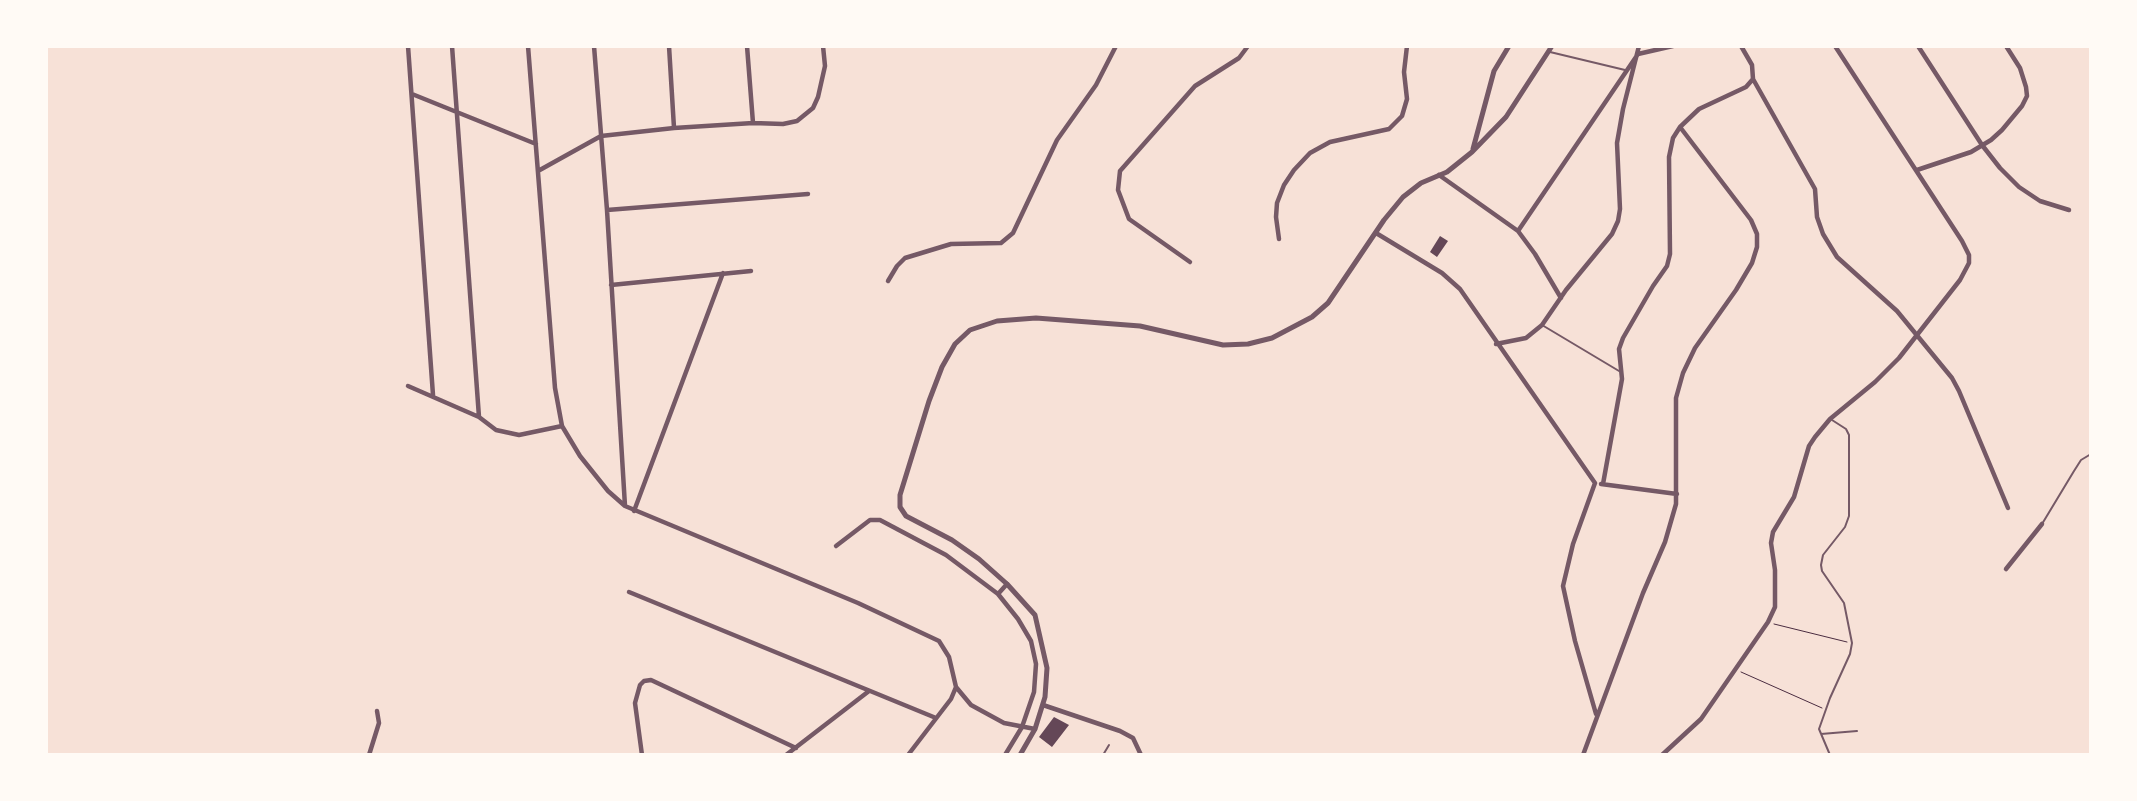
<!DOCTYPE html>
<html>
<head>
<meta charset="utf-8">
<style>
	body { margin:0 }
	#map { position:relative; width:2137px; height:801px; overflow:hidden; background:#f7e1d7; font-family:"Archivo Narrow",sans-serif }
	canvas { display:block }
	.frame { position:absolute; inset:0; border:48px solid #fffaf5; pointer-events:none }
</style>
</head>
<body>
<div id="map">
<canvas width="2137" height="801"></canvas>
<div class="frame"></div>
</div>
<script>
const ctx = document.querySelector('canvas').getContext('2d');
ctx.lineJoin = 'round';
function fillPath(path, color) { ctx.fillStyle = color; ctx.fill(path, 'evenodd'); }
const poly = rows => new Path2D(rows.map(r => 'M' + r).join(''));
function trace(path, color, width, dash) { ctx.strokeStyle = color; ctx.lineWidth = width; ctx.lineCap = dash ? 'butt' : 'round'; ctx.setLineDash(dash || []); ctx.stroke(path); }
fillPath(poly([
	[1440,236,1448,241,1437,257,1430,252],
	[1054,717,1069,725,1052,747,1039,737]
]), '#644757');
trace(poly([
	[1774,624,1847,642],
	[1741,672,1822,708]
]), '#4a2c40', 1);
trace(poly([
	[1550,52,1625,70],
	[1542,325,1619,371],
	[2042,524,2074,471,2081,460,2091,454],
	[1821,734,1857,731],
	[1103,755,1109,745],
	[1830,755,1819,729,1830,698,1850,654,1852,643,1844,603,1822,571,1821,565,1823,555,1845,527,1849,516,1849,435,1846,429,1832,420]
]), '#755966', 2);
trace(poly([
	[408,46,433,395],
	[452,46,479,417],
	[528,46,555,388,562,426],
	[594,46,607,210,625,506],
	[669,46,674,128],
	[747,46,753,123],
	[1741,46,1752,65,1753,79,1815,189,1817,217,1823,234,1837,257,1897,311,1952,378,1959,391,2008,508],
	[1918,46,1982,145,2000,168,2019,187,2040,201,2069,210],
	[412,94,536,144],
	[1917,170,1971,152,1991,140,2002,130,2022,106,2027,96,2026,87,2020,68,2006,46],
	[538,171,601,136,674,128,753,123,783,124,797,121,813,108,818,97,825,66,823,46],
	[1439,175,1518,231,1535,254,1561,298],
	[607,210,808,194],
	[1518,231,1638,54,1673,46],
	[1376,233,1442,273,1460,289,1595,483],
	[1279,239,1276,217,1277,203,1284,185,1294,170,1310,153,1330,142,1389,129,1402,116,1407,99,1404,72,1407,46],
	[1190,262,1129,219,1118,190,1120,171,1195,86,1239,58,1248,46],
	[888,281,897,266,905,258,951,244,1001,243,1013,233,1057,140,1096,85,1116,46],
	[611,285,751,271],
	[1496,344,1526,338,1542,325,1566,290,1612,234,1618,221,1620,209,1617,143,1623,109,1639,46],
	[408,386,479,417,496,430,519,435,562,426,580,456,608,491,625,506,858,603,939,641,949,657,956,687,971,705,1004,723,1035,729],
	[1595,483,1573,544,1563,586,1575,641,1596,714],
	[1601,484,1677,494],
	[1603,484,1622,379,1619,349,1623,338,1653,286,1667,266,1670,254,1669,157,1673,138,1680,127,1699,109,1746,87,1753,79],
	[634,511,723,273],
	[836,546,870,520,880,520,946,555,998,594,1018,619,1031,641,1036,664,1034,692,1022,727,1005,755],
	[2006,569,2042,524],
	[629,592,936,718],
	[998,594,1007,584],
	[1043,705,1120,731,1133,738,1141,755],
	[369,755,379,723,377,711],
	[642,755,635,703,640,685,644,681,651,680,796,748],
	[786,755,869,691],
	[908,755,951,699,956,687],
	[1583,755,1643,593,1665,542,1676,504,1676,398,1683,373,1695,348,1736,290,1752,263,1757,247,1757,234,1751,220,1680,127],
	[1662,755,1701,719,1768,622,1775,607,1775,570,1771,543,1773,532,1794,497,1809,446,1815,437,1830,419,1875,382,1899,358,1960,280,1969,263,1969,255,1962,241,1835,46]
]), '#755966', 4.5);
trace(poly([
	[1473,149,1494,71,1509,46],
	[1020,755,1035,729,1045,697,1047,668,1035,615,1007,584,979,559,952,540,906,516,900,507,900,495,929,401,942,367,955,344,970,330,997,321,1036,318,1140,326,1223,345,1248,344,1272,338,1312,317,1328,303,1384,220,1403,197,1421,183,1447,172,1472,152,1506,117,1552,46]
]), '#755966', 5);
</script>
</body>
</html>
